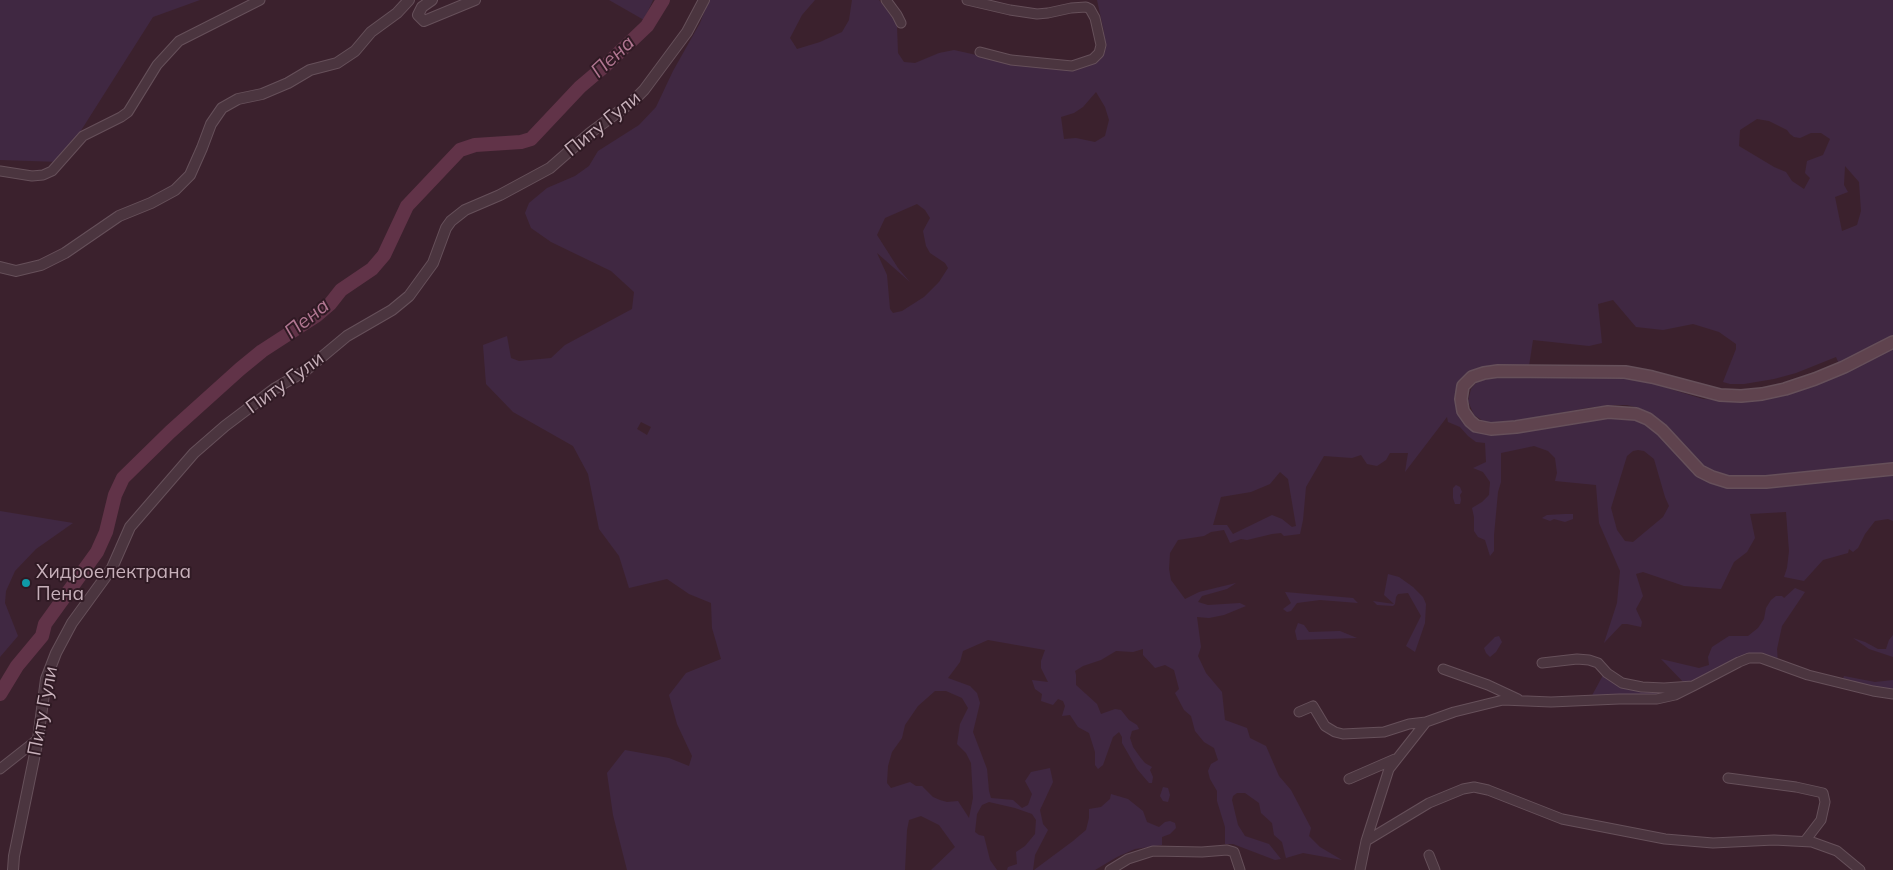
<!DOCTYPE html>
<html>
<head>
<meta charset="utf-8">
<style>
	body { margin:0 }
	canvas { display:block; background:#3b212d }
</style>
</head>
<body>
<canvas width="1893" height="870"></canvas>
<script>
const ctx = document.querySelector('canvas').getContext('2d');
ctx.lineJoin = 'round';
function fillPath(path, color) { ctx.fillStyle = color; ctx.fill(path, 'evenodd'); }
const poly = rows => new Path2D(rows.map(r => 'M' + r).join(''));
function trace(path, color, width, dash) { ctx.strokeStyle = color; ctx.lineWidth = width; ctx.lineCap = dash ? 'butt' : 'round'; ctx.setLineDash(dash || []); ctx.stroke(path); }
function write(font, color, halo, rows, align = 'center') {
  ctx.font = font + ' Mulish,sans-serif'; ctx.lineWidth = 4; ctx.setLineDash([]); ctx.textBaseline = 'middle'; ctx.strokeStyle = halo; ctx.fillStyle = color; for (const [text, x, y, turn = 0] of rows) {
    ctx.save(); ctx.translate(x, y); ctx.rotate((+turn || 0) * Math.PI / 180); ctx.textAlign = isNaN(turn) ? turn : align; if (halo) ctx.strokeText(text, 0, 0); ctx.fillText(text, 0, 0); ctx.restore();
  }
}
fillPath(poly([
	[0,0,200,0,153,17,61,162,0,160],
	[609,0,653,0,644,20],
	[709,0,815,0,802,15,790,38,797,49,820,42,842,32,849,20,852,0,879,0,895,19,897,26,898,53,904,62,915,63,939,53,954,50,1021,65,1070,69,1086,67,1097,62,1104,51,1104,32,1097,0,1893,0,1893,337,1839,364,1836,357,1796,373,1774,379,1744,384,1730,384,1723,382,1736,349,1736,344,1719,332,1693,324,1663,330,1636,327,1613,300,1598,304,1602,343,1589,346,1533,340,1529,366,1486,367,1471,372,1460,381,1457,386,1455,399,1457,410,1463,423,1472,429,1486,434,1500,435,1612,417,1636,419,1651,427,1697,475,1706,480,1728,487,1756,489,1893,473,1893,521,1888,519,1875,521,1865,534,1858,548,1853,552,1849,549,1848,553,1823,560,1804,581,1784,577,1787,568,1789,551,1786,512,1750,514,1755,538,1747,552,1734,562,1721,589,1684,586,1643,572,1636,574,1643,596,1636,609,1642,622,1641,627,1627,624,1622,624,1604,643,1617,603,1620,571,1599,523,1596,485,1555,481,1557,473,1555,458,1548,451,1534,446,1501,453,1501,482,1498,492,1494,535,1494,551,1490,556,1485,540,1478,537,1474,531,1474,517,1472,508,1482,502,1489,495,1490,482,1483,472,1473,468,1486,462,1485,443,1476,442,1468,436,1460,427,1448,422,1447,417,1405,472,1408,453,1390,453,1386,460,1377,466,1367,464,1361,455,1352,458,1324,456,1306,487,1303,520,1300,534,1284,536,1281,533,1272,534,1247,540,1241,539,1230,543,1224,530,1211,532,1204,536,1178,540,1170,553,1169,569,1171,580,1185,599,1199,592,1236,583,1227,589,1202,596,1198,602,1208,605,1240,603,1246,606,1224,615,1209,618,1197,617,1201,647,1198,656,1206,673,1222,692,1225,720,1247,728,1250,738,1266,746,1279,776,1291,790,1311,828,1309,836,1320,847,1342,860,1303,853,1286,858,1282,842,1274,835,1272,823,1261,813,1259,803,1245,793,1237,793,1233,796,1232,800,1238,825,1245,836,1269,844,1281,859,1275,860,1233,844,1225,844,1225,827,1217,801,1217,791,1210,779,1208,771,1211,764,1218,760,1214,748,1204,742,1195,731,1191,716,1184,710,1175,693,1179,689,1174,670,1165,665,1155,668,1143,655,1143,649,1133,652,1116,651,1101,660,1083,666,1075,671,1076,675,1076,685,1097,704,1101,714,1115,709,1121,710,1129,720,1137,725,1139,729,1132,731,1130,738,1133,747,1140,757,1145,763,1152,767,1150,770,1153,777,1152,783,1149,783,1137,769,1122,743,1122,737,1119,732,1113,737,1103,765,1098,769,1095,765,1095,752,1089,733,1078,727,1070,715,1062,716,1065,706,1063,701,1058,699,1053,705,1041,701,1042,694,1035,689,1032,680,1048,682,1041,668,1041,661,1045,650,988,640,963,651,960,662,948,678,970,686,977,693,980,703,973,732,987,769,989,791,991,798,1013,800,1022,808,1028,805,1032,794,1025,781,1031,772,1050,768,1053,782,1040,810,1043,824,1048,830,1035,855,1033,870,1007,870,1008,867,1017,864,1016,852,1025,846,1035,834,1036,820,1032,814,1015,808,989,802,982,805,977,814,975,832,979,835,984,836,990,860,997,870,931,870,955,847,939,825,921,816,909,820,907,830,905,870,627,870,613,815,607,773,625,750,669,758,689,766,692,756,677,724,669,695,686,673,721,659,712,628,711,603,689,594,667,579,629,588,619,556,599,529,588,474,573,446,513,412,486,384,483,345,507,336,511,358,519,361,551,358,565,345,632,309,634,292,611,271,551,242,531,228,525,213,529,203,547,188,575,176,589,166,598,151,639,125,656,107,673,71,700,23],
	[1096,92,1105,107,1109,120,1105,136,1095,142,1076,138,1064,139,1061,117,1074,113,1083,107],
	[1757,119,1769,121,1787,130,1790,134,1794,137,1800,138,1811,133,1821,133,1830,139,1823,155,1807,161,1805,173,1810,178,1804,189,1792,181,1786,172,1774,167,1739,146,1740,130],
	[1845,166,1859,182,1861,211,1857,225,1842,231,1835,197,1848,192,1844,185],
	[917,204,925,210,930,218,923,231,926,246,930,253,945,263,948,268,939,282,924,297,902,311,893,313,890,309,887,275,877,253,910,282,898,268,877,235,885,218],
	[641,422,651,427,647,435,637,429],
	[1638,450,1644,451,1654,459,1665,497,1669,506,1663,517,1633,542,1625,541,1617,530,1611,508,1627,456,1633,451],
	[1280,472,1288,479,1296,526,1292,527,1282,519,1272,515,1233,534,1227,525,1213,525,1221,497,1251,492,1270,484],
	[935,691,946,691,962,698,968,708,960,724,957,744,966,753,971,763,973,798,969,818,958,801,947,802,940,800,933,797,922,786,916,786,910,782,891,788,887,783,888,766,892,752,902,738,905,725,918,706],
	[1893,348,1893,463,1756,479,1722,476,1699,465,1653,416,1639,408,1627,405,1611,405,1587,408,1507,423,1491,423,1483,421,1474,415,1468,401,1471,389,1476,383,1483,380,1497,377,1604,375,1641,380,1703,399,1742,401],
	[1456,485,1460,487,1462,492,1460,495,1461,500,1460,504,1455,504,1453,498,1453,488],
	[0,511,73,523,36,549,15,571,6,591,5,603,18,636,0,657],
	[1565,514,1573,514,1573,519,1565,522,1554,519,1550,521,1542,518,1547,515],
	[1388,574,1399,577,1413,587,1423,597,1426,604,1425,623,1415,652,1406,646,1421,616,1408,593,1398,594,1396,597,1395,604,1393,606,1377,605,1373,601,1394,604,1384,595],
	[1795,588,1805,592,1782,626,1777,649,1778,663,1753,658,1675,695,1589,701,1602,677,1604,670,1618,681,1687,686,1661,659,1699,668,1709,665,1708,657,1712,647,1729,636,1748,636,1758,628,1764,619,1766,608,1771,600,1776,596,1782,596,1784,598],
	[1285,592,1353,598,1358,603,1320,600,1297,603,1291,611,1287,612,1283,609,1291,603],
	[1298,623,1304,625,1309,632,1340,631,1357,638,1297,640,1295,631],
	[1893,635,1893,657,1869,649,1853,638,1865,642,1878,649,1886,649,1889,640],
	[1499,636,1502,642,1496,652,1490,657,1486,653,1484,648,1495,637],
	[1844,676,1875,682,1893,680,1893,694,1841,683],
	[1163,787,1168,788,1170,795,1168,802,1163,801,1160,796],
	[1111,794,1128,799,1143,811,1147,822,1159,827,1165,822,1170,821,1175,823,1176,828,1170,834,1162,837,1162,845,1135,849,1117,857,1095,870,1034,870,1073,841,1086,830,1089,818,1089,809,1101,807,1110,799]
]), '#402842');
trace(poly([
	[0,694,17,666,42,636,45,624,97,552,106,532,115,495,123,478,170,432,240,369,262,351,316,316,330,304,341,290,372,269,384,255,407,206,460,150,475,145,521,142,531,139,580,87,606,65,647,26,663,0]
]), '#613348', 14);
const minor = poly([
	[886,0,897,15,901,23],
	[967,0,1010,10,1037,14,1048,13,1071,8,1086,7,1090,9,1095,18,1101,45,1099,53,1093,59,1072,66,1011,60,980,52],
	[0,171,32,176,43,175,52,171,83,136,121,117,128,112,157,65,179,41,260,0],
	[1542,663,1577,659,1589,660,1598,663,1607,673,1622,683,1642,687,1664,688,1693,686,1739,662,1749,658,1761,658,1808,675,1873,691,1893,694],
	[1443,669,1488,685,1518,699],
	[1299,712,1313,706,1325,726,1335,732,1343,734,1384,732,1409,724,1426,722],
	[0,769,38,739],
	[1728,778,1796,787,1823,793,1825,802,1821,820,1805,841],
	[1349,779,1395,759],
	[1366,841,1429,803,1463,789,1474,787,1488,790,1562,819,1665,839,1713,843,1774,840,1812,842,1837,851,1860,870],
	[1429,855,1435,870],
	[1110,870,1128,859,1153,851,1202,852,1227,850,1234,852,1240,870],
	[1360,870,1366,841,1389,769,1426,722,1454,712,1503,700,1551,702,1619,699,1657,699,1675,695,1693,686]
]);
const tertiary = poly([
	[432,0,422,7,418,15,424,21,475,0],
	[0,267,16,271,41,265,65,253,119,216,151,203,175,190,190,175,202,148,211,124,222,108,238,99,262,94,288,83,310,70,337,63,355,51,371,32,397,13,409,0],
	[13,870,14,856,38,739,46,679,56,653,72,623,112,568,130,527,194,453,225,426,274,389,305,371,347,336,392,310,409,296,433,263,446,228,451,221,465,210,500,195,550,168,590,133,633,101,644,90,687,32,704,0]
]);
const secondary = poly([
	[1893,342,1844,367,1815,379,1785,389,1762,394,1741,396,1720,395,1652,377,1625,372,1498,371,1484,373,1472,377,1463,386,1461,399,1463,411,1470,421,1476,426,1491,429,1516,427,1608,412,1636,414,1648,419,1662,430,1700,471,1712,477,1728,482,1766,482,1893,469]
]);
trace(minor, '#66505a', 11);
trace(tertiary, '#66505a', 12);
trace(secondary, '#66505a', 14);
trace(minor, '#4b353f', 9);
trace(tertiary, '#4b353f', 10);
trace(secondary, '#5f434e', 11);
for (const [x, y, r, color] of [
	[26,583,5,"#0f9aa8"]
]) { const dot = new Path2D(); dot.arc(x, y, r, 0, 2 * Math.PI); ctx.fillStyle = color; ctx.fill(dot); trace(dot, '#301a24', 2); }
write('19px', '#c7b0ba', '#301a24', [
	["Питу Гули",603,124,-39],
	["Питу Гули",285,383,-36],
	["Питу Гули",43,711,-79]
]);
write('19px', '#c7b0ba', '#301a24', [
	["Хидроелектрана",36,572],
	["Пена",36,594]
], 'left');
write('italic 20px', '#b17792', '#301a24', [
	["Пена",613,57,-43],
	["Пена",307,319,-39]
]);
</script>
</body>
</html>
